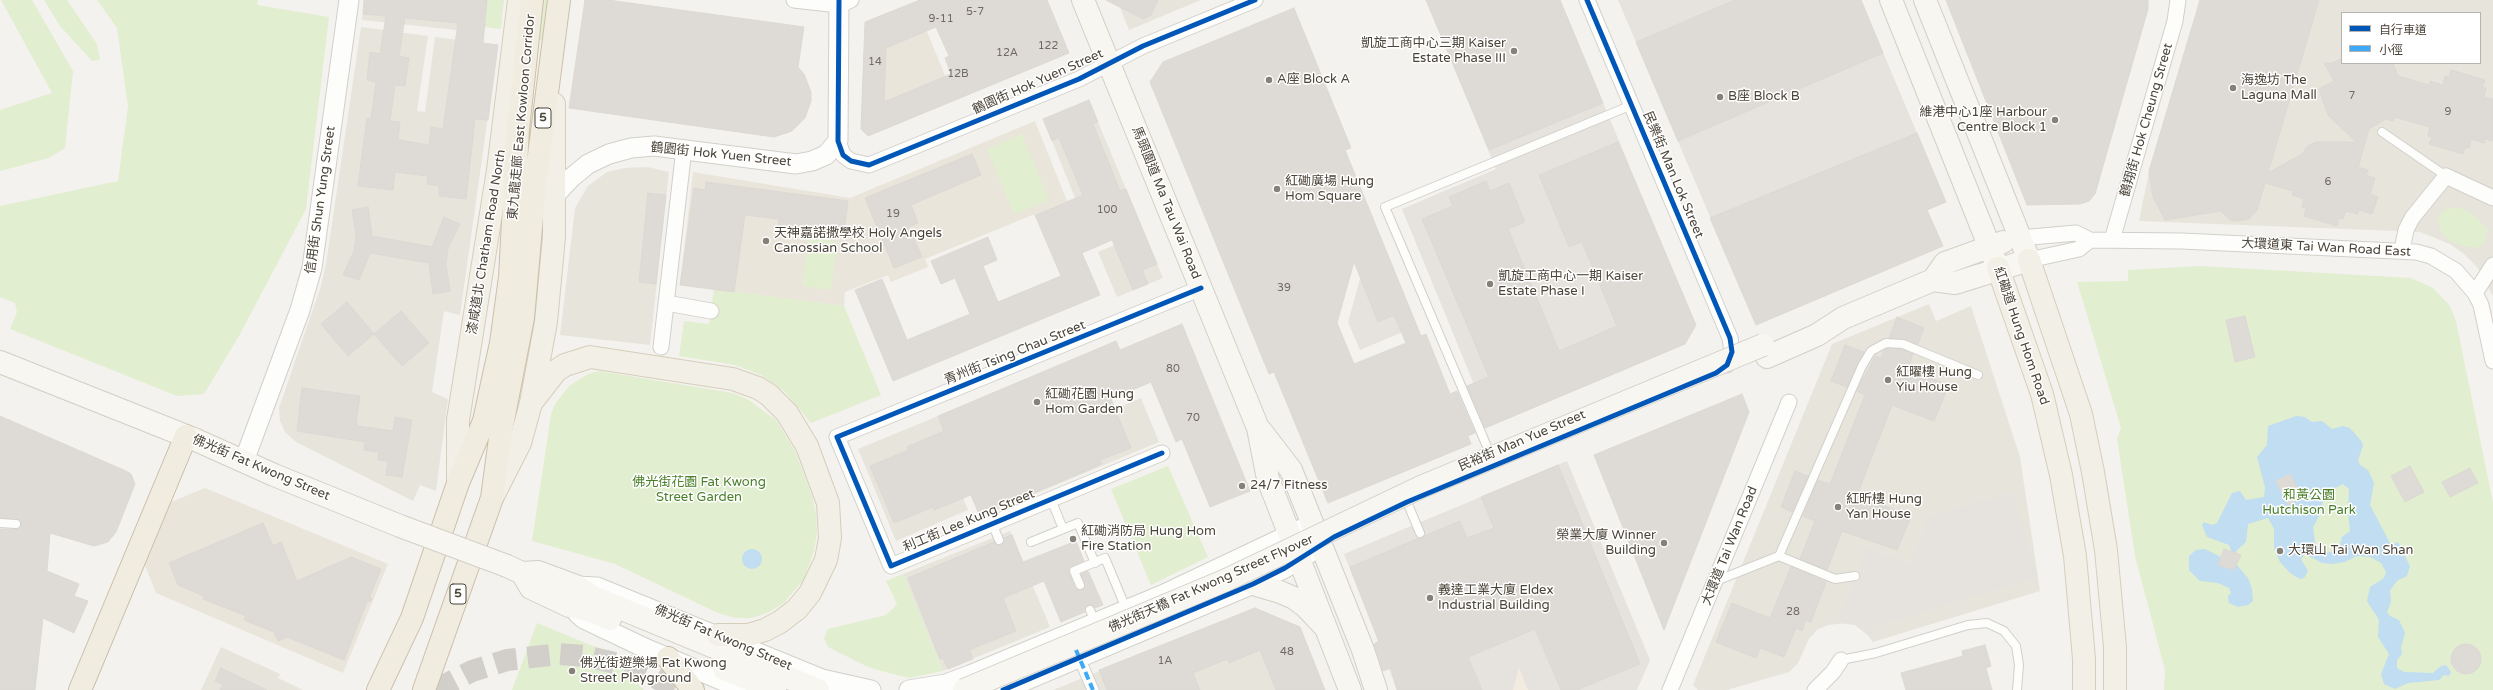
<!DOCTYPE html>
<html>
<head>
<meta charset="utf-8">
<style>
	body { margin:0 }
	#map { position:relative; width:2493px; height:690px; overflow:hidden; background:#f4f2ee; font-family:"Varela Round","Noto Sans TC",sans-serif }
	canvas { display:block }
	.legend { position:absolute; left:2341px; top:12px; width:140px; height:52px; box-sizing:border-box; background:#fff; border:1px solid #b7b4b0; margin:0; padding:5px 7px; list-style:none; font-size:12px; color:#4b4439 }
	.legend li { display:flex; align-items:center; gap:8px; height:20px }
	.legend b { width:20px; border:1px solid #b7b4b0 }
</style>
</head>
<body>
<div id="map">
<canvas width="2493" height="690"></canvas>
<ul class="legend">
<li><b style="height:5px;background:#0057b8"></b>自行車道</li>
<li><b style="height:5px;background:#3fa9f5"></b>小徑</li>
</ul>
</div>
<script>
const ctx = document.querySelector('canvas').getContext('2d');
ctx.lineJoin = 'round';
function fillPath(path, color) { ctx.fillStyle = color; ctx.fill(path, 'evenodd'); }
const poly = rows => new Path2D(rows.map(r => 'M' + r).join(''));
function trace(path, color, width, dash) { ctx.strokeStyle = color; ctx.lineWidth = width; ctx.lineCap = dash ? 'butt' : 'round'; ctx.setLineDash(dash || []); ctx.stroke(path); }
function write(font, color, halo, rows, align = 'center') {
  ctx.font = font + ' "Varela Round","Noto Sans TC",sans-serif'; ctx.lineWidth = 3; ctx.setLineDash([]); ctx.textBaseline = 'middle'; ctx.strokeStyle = halo; ctx.fillStyle = color; for (const [text, x, y, turn = 0] of rows) {
    ctx.save(); ctx.translate(x, y); ctx.rotate((+turn || 0) * Math.PI / 180); ctx.textAlign = isNaN(turn) ? turn : align; if (halo) ctx.strokeText(text, 0, 0); ctx.fillText(text, 0, 0); ctx.restore();
  }
}
fillPath(poly([
	[364,0,487,0,484,33,362,20],
	[1117,0,1201,0,1129,30],
	[2200,0,2493,0,2493,296,2477,267,2464,254,2450,244,2420,232,2139,221,2149,171],
	[2342,13,2480,13,2480,63,2342,63],
	[361,27,428,36,417,111,425,112,435,37,498,45,460,315,444,311,432,392,448,399,436,491,420,485,413,501,296,442,285,432,280,421,279,408,321,286,326,264],
	[1098,122,1126,189,1079,208,1052,141],
	[648,167,669,172,650,345,560,335,575,208,588,186,607,172,624,168],
	[1144,233,1163,278,1117,297,1098,252],
	[1929,304,1936,321,1971,306,2020,457,2040,591,1873,642,1864,630,1855,625,1846,623,1828,625,1817,630,1809,639,1798,663,1789,672,1727,690,1698,690,1693,685,1832,344],
	[1141,398,1159,442,980,517,962,473,954,476,968,510,896,541,858,449,938,416,962,472],
	[1010,531,1050,627,943,671,903,574],
	[1255,608,1300,627,1324,690,1053,690],
	[221,647,280,674,278,678,303,690,201,690]
]), '#e7e4dc');
fillPath(poly([
	[1519,668,1528,690,1513,690]
]), '#f3ebdf');
fillPath(poly([
	[1426,0,1560,0,1696,325,1685,344,1491,426,1402,209,1496,169],
	[1618,0,1861,0,1946,202,1927,210,1943,246,1756,325],
	[1375,225,1417,326,1360,350,1348,322],
	[1567,461,1650,660,1637,690,1528,690,1519,668,1513,690,1397,690,1344,554]
]), '#e6e2de');
fillPath(poly([
	[915,2,955,100,868,136,861,129,865,22],
	[1035,121,1067,201,925,259,928,267,891,282,888,275,845,292,844,306,680,285,693,172,850,198],
	[205,488,388,564,343,673,156,593,144,563,171,502]
]), '#eae5da');
fillPath(poly([
	[1,0,32,0,73,71,65,148,49,158,0,171,0,110,52,93],
	[44,0,67,0,97,44,100,60,92,61,60,26],
	[97,0,258,0,257,5,329,17,306,209,239,336,204,394,177,396,10,329,17,312,15,303,0,297,0,206,118,181,128,106,117,28],
	[487,0,504,0,501,29,484,27],
	[534,0,551,0,545,40,528,38],
	[1022,134,1049,200,1014,214,987,149],
	[2456,207,2468,211,2488,229,2485,242,2478,248,2463,246,2450,241,2441,232,2438,222,2441,213,2448,208],
	[809,238,837,242,831,290,802,286],
	[2200,266,2411,278,2433,288,2450,306,2456,321,2493,503,2493,690,2164,690,2165,670,2135,556,2117,439,2121,428,2077,282,2128,281,2128,270],
	[714,289,844,306,881,395,811,423,784,391,761,375,735,365,679,356,684,321,709,324],
	[599,371,733,393,749,400,777,421,795,451,812,495,816,514,817,533,814,551,804,579,784,603,769,612,752,618,735,618,718,613,615,564,532,541,551,414,555,404,569,386,588,374],
	[1168,466,1208,557,1151,585,1111,489],
	[903,574,943,671,909,678,870,668,828,647,824,638,828,629,886,615,897,604,886,581],
	[537,623,605,651,644,690,512,690]
]), '#e1eecf');
fillPath(poly([
	[2012,492,2038,577,1874,627,1870,637,1855,625,1837,623,1867,548,1910,565,1929,517]
]), '#e6e3df');
fillPath(poly([
	[2296,416,2305,417,2312,422,2322,421,2332,429,2343,426,2350,428,2362,442,2363,446,2358,460,2360,465,2368,470,2374,483,2370,505,2391,545,2398,542,2410,566,2407,576,2398,580,2390,590,2391,602,2387,612,2390,616,2399,620,2405,633,2401,647,2402,654,2397,660,2397,668,2404,672,2433,673,2441,666,2446,665,2451,672,2449,676,2444,675,2439,680,2408,683,2395,689,2384,684,2381,674,2389,654,2378,637,2379,620,2367,601,2370,587,2384,578,2386,572,2381,563,2370,557,2357,556,2345,562,2332,564,2322,563,2305,554,2301,559,2308,571,2304,578,2300,579,2290,573,2280,562,2274,548,2274,529,2268,518,2248,524,2246,542,2237,550,2235,555,2236,564,2248,578,2252,589,2253,601,2248,605,2238,607,2229,603,2228,596,2231,593,2229,588,2218,583,2200,581,2189,570,2189,556,2196,550,2205,549,2223,558,2229,555,2231,550,2229,545,2207,537,2202,525,2204,522,2212,525,2217,523,2232,493,2240,491,2246,500,2264,497,2265,487,2257,457,2267,445,2268,426],
	[2289,474,2290,474,2288,505,2276,481],
	[2343,484,2349,489,2348,512,2350,531,2342,537,2339,547,2335,551,2325,553,2321,551,2315,543,2313,527,2321,513,2324,494],
	'742 559a10 10 0 1 1 20 0a10 10 0 1 1-20 0Z'
]), '#c0ddf1');
const building = poly([
	[364,0,487,0,483,43,498,45,488,120,475,119,466,199,439,196,439,186,427,184,428,176,395,172,393,190,358,186,367,118,371,119,376,82,367,80,370,52,380,54,386,16,363,14,364,0],
	[405,18,458,23,443,129,431,127,429,145,398,140,400,122,390,121,395,85,405,86,409,58,399,56,405,18],
	[585,0,608,0,804,27,798,67,804,74,811,92,811,101,805,118,792,131,774,137,569,108,585,0],
	[920,0,1047,0,1069,53,868,136,861,129,865,22,920,0],
	[936,27,949,56,945,58,951,74,884,102,886,48,936,27],
	[1106,0,1158,0,1151,15,1143,19,1106,0],
	[1426,0,1560,0,1603,103,1489,150,1426,0],
	[1735,0,1861,0,1883,53,1678,141,1636,42,1735,0],
	[1946,0,2148,0,2148,9,2095,194,2089,201,2080,204,2027,205,1946,0],
	[2200,0,2319,0,2268,173,2302,154,2308,146,2316,142,2356,142,2328,115,2319,89,2334,81,2324,63,2333,63,2342,58,2342,63,2393,63,2398,76,2429,85,2430,81,2443,85,2445,76,2449,77,2451,70,2485,80,2482,87,2486,88,2484,97,2493,99,2493,141,2485,139,2484,143,2471,139,2469,148,2465,147,2463,154,2429,144,2432,137,2428,136,2430,127,2394,117,2393,121,2386,119,2369,129,2358,167,2368,170,2366,175,2375,178,2370,194,2378,197,2372,214,2359,210,2358,214,2346,211,2343,219,2339,218,2337,226,2317,220,2304,216,2306,208,2302,207,2304,199,2292,195,2293,191,2265,183,2257,210,2249,219,2236,221,2230,220,2221,211,2165,220,2153,197,2149,171,2200,0],
	[1294,8,1351,148,1345,150,1421,336,1426,334,1450,394,1457,391,1475,433,1468,436,1471,444,1328,503,1274,372,1269,374,1150,82,1163,62,1294,8],
	[1354,262,1378,322,1394,315,1406,343,1354,364,1337,323,1354,262],
	[1089,100,1098,122,1093,124,1120,191,1126,189,1157,264,1142,270,1148,284,1133,290,1112,240,1082,253,1100,295,893,381,855,290,882,279,907,340,970,314,955,278,941,284,931,261,988,237,997,260,983,266,998,302,1061,276,1035,215,1083,195,1059,138,1052,141,1043,119,1089,100],
	[1917,133,1946,202,1927,210,1943,246,1756,325,1710,218,1917,133],
	[1618,142,1696,325,1685,344,1485,428,1467,386,1489,377,1422,219,1453,206,1449,197,1486,181,1490,191,1509,183,1525,222,1508,229,1559,351,1617,326,1582,242,1569,247,1539,175,1618,142],
	[972,154,981,175,911,205,918,223,909,227,922,257,894,268,865,198,972,154],
	[706,182,848,201,844,232,821,229,820,234,778,229,779,219,745,215,734,292,680,285,694,188,705,190,706,182],
	[648,193,666,195,656,284,639,282,648,193],
	[368,207,372,236,432,247,444,217,460,224,448,248,446,264,450,291,433,294,429,263,370,253,359,280,343,275,354,251,356,235,352,210,368,207],
	[347,302,374,334,348,356,321,324,347,302],
	[401,311,429,343,402,366,374,334,401,311],
	[2245,316,2255,357,2235,362,2226,320,2245,316],
	[1897,317,1924,328,1918,344,1904,339,1889,338,1897,317],
	[1182,324,1250,491,1210,507,1182,439,1176,442,1151,382,1111,399,1131,448,1100,460,1102,464,1019,499,1017,496,978,512,971,495,934,510,933,507,894,523,870,466,909,450,907,447,944,431,938,416,1116,341,1120,350,1182,324],
	[1845,345,1864,352,1847,387,1831,381,1845,345],
	[1887,349,1902,349,1913,354,1908,369,1949,385,1934,421,1892,405,1857,495,1898,511,1899,509,1912,514,1897,550,1842,531,1827,570,1800,559,1815,521,1803,516,1818,480,1830,484,1865,395,1857,391,1875,356,1881,358,1884,351,1887,349],
	[302,388,360,396,356,423,358,426,393,431,395,417,412,420,402,477,386,475,388,461,378,460,379,452,364,450,365,442,297,431,302,388],
	[1742,394,1749,412,1664,630,1594,455,1742,394],
	[0,416,126,471,131,474,135,484,116,532,108,542,94,546,50,533,47,571,79,584,74,596,88,601,74,633,43,618,35,690,0,690,0,529,18,529,21,524,17,519,0,518,0,416],
	[1558,465,1640,664,1577,690,1561,690,1535,629,1468,657,1482,690,1397,690,1391,668,1383,671,1374,644,1379,641,1350,567,1460,521,1467,538,1494,528,1481,497,1558,465],
	[2410,466,2424,492,2405,502,2391,476,2410,466],
	[2470,468,2478,483,2450,497,2442,482,2470,468],
	[1795,471,1808,476,1792,512,1781,507,1795,471],
	[2290,474,2302,497,2288,505,2276,481,2290,474],
	[263,523,273,546,281,542,297,581,351,557,381,569,370,596,372,600,367,602,344,660,287,637,278,641,274,632,244,620,246,616,203,599,204,596,178,585,169,563,263,523],
	[1012,535,1023,562,1076,541,1084,561,1070,567,1069,573,1075,588,1080,590,1085,585,1081,574,1088,571,1103,605,1095,608,1088,605,1085,612,1061,622,1044,581,1003,598,1016,631,969,650,973,659,948,669,943,658,940,659,908,578,994,542,1001,545,1004,538,1012,535],
	[2224,549,2241,555,2234,570,2218,565,2224,549],
	[1791,567,1826,582,1811,622,1806,620,1802,631,1796,628,1784,657,1760,648,1756,658,1716,642,1732,603,1770,618,1791,567],
	[1255,608,1300,627,1325,690,1276,690,1260,650,1229,663,1227,659,1193,673,1200,690,1107,690,1099,670,1255,608],
	'2451 659a15 15 0 1 1 30 0a15 15 0 1 1-30 0Z',
	[1985,645,1991,666,1986,668,1992,690,1906,690,1901,673,1963,656,1962,651,1985,645],
	[221,668,267,690,220,690,223,684,215,681,221,668]
]);
fillPath(building, '#dedbd6');
trace(building, '#dcd9d4', 1);
trace(poly([
	[435,690,472,671,507,660,559,654,585,656,632,667,655,677,678,690]
]), '#d2cfca', 22, [22, 11]);
const service = poly([
	[2382,132,2446,176],
	[1491,456,1385,207,1632,105],
	[1051,499,1063,529],
	[1407,502,1420,533],
	[0,523,16,524],
	[992,523,999,540],
	[1031,542,1078,523,1095,563],
	[1779,556,1862,366,1871,351,1886,343,1903,344,1978,375],
	[1716,581,1779,556,1835,579,1855,576],
	[1080,585,1074,571,1105,558,1127,611],
	[1090,610,1096,624],
	[1841,660,1876,653,1968,625,1987,623,2004,631,2016,646,2019,665,2017,690]
]);
const pedestrian = poly([
	[1077,653,1093,690]
]);
const minor = poly([
	[794,0,839,5,851,0],
	[1587,0,1730,338,1732,352,1727,365],
	[838,141,843,155,851,161,869,165,1079,79,1143,46,1255,0],
	[2020,238,2076,233,2090,240,2182,241,2416,252,2431,256,2456,271,2475,293,2481,305,2493,361],
	[2112,240,2175,21,2178,0],
	[2402,250,2406,230,2412,218,2446,176,2493,198],
	[2029,260,2079,249,2090,240],
	[2475,293,2493,265],
	[666,303,711,311],
	[661,347,684,149],
	[1162,453,891,566,837,437,1201,288],
	[1670,690,1789,402],
	[1815,690,1833,672,1841,660]
]);
const tertiary = poly([
	[555,195,571,178,588,164,609,154,631,148,654,146,796,164,812,161,826,155,838,141,839,0],
	[244,461,300,310,312,268,349,0],
	[576,586,597,587,822,679,871,690],
	[578,614,584,619,647,649,745,690],
	[909,690,946,684,970,675,1162,595,1312,524],
	[1003,690,1253,584,1285,568,1321,546]
]);
const secondary = poly([
	[1083,0,1258,428,1268,479,1350,690],
	[1891,0,1998,268],
	[1933,280,1945,263,2003,242],
	[1767,357,1817,335,1843,318,1933,280,1955,283,2029,260,1925,0],
	[0,362,196,440,274,475,400,526],
	[1261,431,1291,470,1363,650,1376,690],
	[507,566,522,573,538,572,576,586,593,597,818,690],
	[522,573,531,588,569,606,588,610,610,619],
	[1253,584,1280,592,1294,598,1306,607,1323,625],
	[724,669,775,690]
]);
const primary = poly([
	[2029,260,2081,414,2093,472,2106,550,2115,647,2115,690],
	[1998,268,2042,394,2061,475,2075,556,2084,659,2084,690],
	[531,403,556,371,565,365,590,357,733,379,758,388,769,395,787,413,807,446,828,503,830,538,826,560,810,593,797,609,780,622,765,630,748,635,718,635],
	[458,483,458,420,498,170,519,0],
	[493,496,520,443,531,403,546,322,554,237,554,104]
]);
const trunk = poly([
	[668,658,693,690],
	[80,690,186,436],
	[378,690,412,618,458,483,484,421,490,393,501,343,510,277,518,129,532,0],
	[424,690,492,498,501,431,523,318,534,194,559,0]
]);
trace(service, '#d2d0cb', 10);
trace(pedestrian, '#d2d0cb', 13);
trace(minor, '#d2d0cb', 17);
trace(tertiary, '#d2d0cb', 21);
trace(secondary, '#d3cfc5', 24);
trace(primary, '#d6cebb', 24);
trace(trunk, '#ccbfa9', 24);
trace(service, '#fdfdfc', 8);
trace(pedestrian, '#fdfdfc', 11);
trace(minor, '#fdfdfc', 15);
trace(tertiary, '#fdfdfc', 19);
trace(secondary, '#f7f6f1', 22);
trace(primary, '#f2efe6', 22);
trace(trunk, '#f0ece0', 22);
const secondaryBridge = poly([
	[400,526,507,566],
	[964,690,1224,581,1421,487,1763,345]
]);
trace(secondaryBridge, '#d3cfc5', 24, []);
trace(secondaryBridge, '#f7f6f1', 22);
trace(poly([
	[1076,650,1093,690]
]), '#3fa9f5', 4, [8, 4]);
trace(poly([
	[839,0,838,141,843,155,851,161,869,165,1079,79,1143,46,1255,0],
	[1162,453,891,566,837,437,1201,288],
	[1003,690,1253,584,1285,568,1334,537,1407,502,1716,373,1727,365,1732,352,1730,338,1587,0]
]), '#0057b8', 5);
for (const [x, y, r, color] of [
	[1514,51,4,"#868178"],
	[1269,80,4,"#868178"],
	[2233,88,4,"#868178"],
	[1720,97,4,"#868178"],
	[2055,120,4,"#868178"],
	[1277,189,4,"#868178"],
	[766,241,4,"#868178"],
	[1490,284,4,"#868178"],
	[1888,380,4,"#868178"],
	[1037,402,4,"#868178"],
	[1242,486,4,"#868178"],
	[1838,507,4,"#868178"],
	[1073,539,4,"#868178"],
	[1664,543,4,"#868178"],
	[2280,551,4,"#868178"],
	[1430,598,4,"#868178"],
	[572,671,4,"#868178"]
]) { const dot = new Path2D(); dot.arc(x, y, r, 0, 2 * Math.PI); ctx.fillStyle = color; ctx.fill(dot); trace(dot, '#fff', 1.5); }
write('11px', '#706a61', null, [
	["5-7",975,12],
	["9-11",941,19],
	["122",1048,46],
	["12A",1007,53],
	["14",875,62],
	["12B",958,74],
	["7",2352,96],
	["9",2448,112],
	["6",2328,182],
	["100",1107,210],
	["19",893,214],
	["39",1284,288],
	["80",1173,369],
	["70",1193,418],
	["28",1793,612],
	["48",1287,652],
	["1A",1165,661]
]);
for (const [x, y, w] of [
	[543,118,16],
	[458,594,16]
]) { const box = new Path2D(); box.roundRect(x - w / 2, y - 10, w, 20, 3); ctx.fillStyle = '#fff'; ctx.fill(box); trace(box, '#4b4439', 1); }
write('bold 12px', '#4b4439', null, [
	["5",543,118],
	["5",458,594]
]);
write('13px', '#4b4439', '#fff', [
	["凱旋工商中心三期 Kaiser",1506,44,"right"],
	["Estate Phase III",1506,59,"right"],
	["A座 Block A",1277,80],
	["海逸坊 The",2241,81],
	["Laguna Mall",2241,96],
	["B座 Block B",1728,97],
	["維港中心1座 Harbour",2047,113,"right"],
	["Centre Block 1",2047,128,"right"],
	["紅磡廣場 Hung",1285,182],
	["Hom Square",1285,197],
	["天神嘉諾撒學校 Holy Angels",774,234],
	["Canossian School",774,249],
	["凱旋工商中心一期 Kaiser",1498,277],
	["Estate Phase I",1498,292],
	["紅曜樓 Hung",1896,373],
	["Yiu House",1896,388],
	["紅磡花園 Hung",1045,395],
	["Hom Garden",1045,410],
	["24/7 Fitness",1250,486],
	["紅昕樓 Hung",1846,500],
	["Yan House",1846,515],
	["紅磡消防局 Hung Hom",1081,532],
	["Fire Station",1081,547],
	["榮業大廈 Winner",1656,536,"right"],
	["Building",1656,551,"right"],
	["大環山 Tai Wan Shan",2288,551],
	["義達工業大廈 Eldex",1438,591],
	["Industrial Building",1438,606],
	["佛光街遊樂場 Fat Kwong",580,664],
	["Street Playground",580,679]
], 'left');
write('13px', '#4b4439', '#fff', [
	["鶴園街 Hok Yuen Street",1038,82,-24],
	["東九龍走廊 East Kowloon Corridor",522,117,-85],
	["鶴翔街 Hok Cheung Street",2147,120,-74],
	["鶴園街 Hok Yuen Street",721,155,6],
	["民樂街 Man Lok Street",1673,175,67],
	["信用街 Shun Yung Street",321,200,-82],
	["馬頭圍道 Ma Tau Wai Road",1166,203,68],
	["漆咸道北 Chatham Road North",487,242,-81],
	["大環道東 Tai Wan Road East",2326,248,3],
	["紅磡道 Hung Hom Road",2021,336,71],
	["青州街 Tsing Chau Street",1015,353,-22],
	["民裕街 Man Yue Street",1522,441,-23],
	["佛光街 Fat Kwong Street",261,468,23],
	["利工街 Lee Kung Street",969,521,-23],
	["大環道 Tai Wan Road",1730,546,-68],
	["佛光街天橋 Fat Kwong Street Flyover",1211,584,-24],
	["佛光街 Fat Kwong Street",723,638,23]
]);
write('13px', '#4a7f2a', '#fff', [
	["佛光街花園 Fat Kwong",699,483],
	["Street Garden",699,498],
	["和黃公園",2309,496],
	["Hutchison Park",2309,511]
]);
</script>
</body>
</html>
